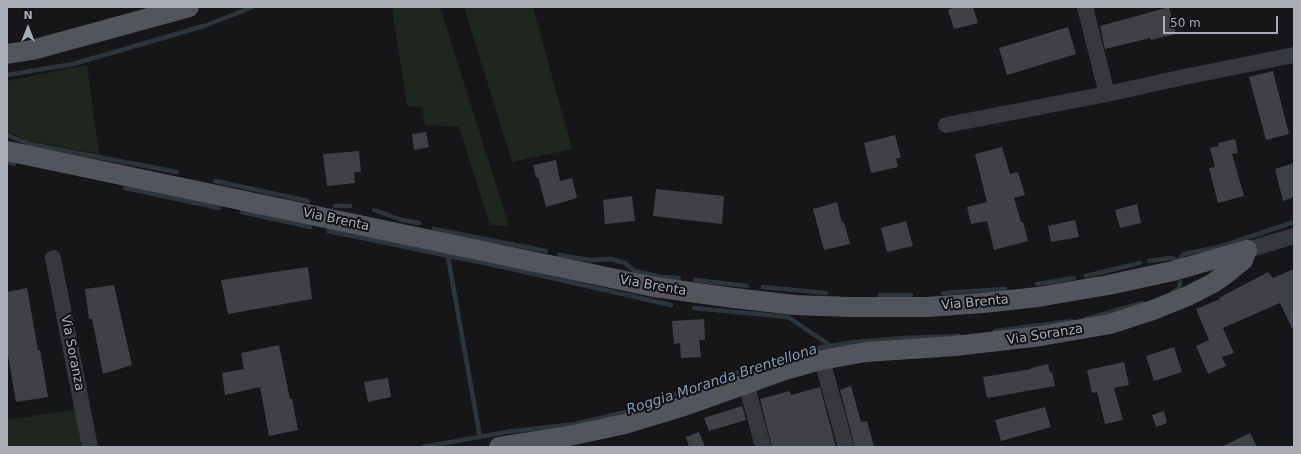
<!DOCTYPE html>
<html>
<head>
<meta charset="utf-8">
<style>
	body { margin:0 }
	#map { position:relative; width:1301px; height:454px; overflow:hidden; background:#161618; font-family:"DejaVu Sans",sans-serif }
	canvas { display:block }
	.frame { position:absolute; inset:0; border:8px solid #a8adb8; pointer-events:none }
	.north { position:absolute; left:8px; top:8px; width:40px; height:40px; -webkit-text-stroke:3px #111113; paint-order:stroke; rotate:0deg; font-size:11px; font-weight:700; line-height:16px; text-align:center; color:#a8adb8 }
	.north::after { content:''; display:block; margin:auto; width:14px; height:18px; background:#a8adb8; clip-path:polygon(50% 0,100% 100%,50% 72%,0 100%) }
	.scale { position:absolute; left:1163px; top:16px; width:115px; height:18px; box-sizing:border-box; border:2px solid #a8adb8; border-top:0; padding-left:5px; font-size:12px; line-height:14px; white-space:nowrap; color:#a8adb8; -webkit-text-stroke:3px #111113; paint-order:stroke }
</style>
</head>
<body>
<div id="map">
<canvas width="1301" height="454"></canvas>
<div class="frame"></div>
<div class="north">N</div>
<div class="scale">50 m</div>
</div>
<script>
const ctx = document.querySelector('canvas').getContext('2d');
ctx.lineJoin = 'round';
function fillPath(path, color) { ctx.fillStyle = color; ctx.fill(path, 'evenodd'); }
const poly = rows => new Path2D(rows.map(r => 'M' + r).join(''));
function trace(path, color, width, dash) { ctx.strokeStyle = color; ctx.lineWidth = width; ctx.lineCap = dash ? 'butt' : 'round'; ctx.setLineDash(dash || []); ctx.stroke(path); }
function write(font, color, halo, rows, align = 'center') {
  ctx.font = font + ' "DejaVu Sans",sans-serif'; ctx.lineWidth = 4; ctx.setLineDash([]); ctx.textBaseline = 'middle'; ctx.strokeStyle = halo; ctx.fillStyle = color; for (const [text, x, y, turn = 0] of rows) {
    ctx.save(); ctx.translate(x, y); ctx.rotate((+turn || 0) * Math.PI / 180); ctx.textAlign = isNaN(turn) ? turn : align; if (halo) ctx.strokeText(text, 0, 0); ctx.fillText(text, 0, 0); ctx.restore();
  }
}
fillPath(poly([
	[392,7,440,7,509,226,490,225,459,127,425,125,422,107,407,106],
	[464,7,533,7,572,149,512,162],
	[87,65,99,154,30,141,7,131,7,81],
	[75,409,82,447,7,447,7,420]
]), '#1e261f');
trace(poly([
	[7,75,73,64,204,26,253,7],
	[7,135,30,144,177,172],
	[7,162,14,164],
	[215,181,308,201],
	[125,188,219,208],
	[335,206,350,206],
	[374,210,402,220,419,223],
	[242,212,310,227],
	[434,229,546,251],
	[328,231,503,267,671,305],
	[559,255,590,260,611,259,625,263,635,271,661,277,679,278],
	[448,257,480,437],
	[1149,261,1172,258,1177,261,1184,254,1219,247,1294,222],
	[1086,276,1140,263],
	[695,280,747,286],
	[1037,284,1074,278],
	[763,287,826,293],
	[943,293,1005,289],
	[1172,293,1179,288,1180,282],
	[880,295,911,295],
	[694,308,788,317,831,346],
	[1086,319,1142,303],
	[995,331,1072,321],
	[423,447,506,432,575,424,622,413,750,368,822,347,855,342,904,338,959,336]
]), '#2c353c', 4.5);
fillPath(poly([
	[956,7,973,7,978,23,954,29,948,10],
	[1169,7,1176,34,1151,40,1150,38,1105,49,1100,26],
	[1068,27,1076,54,1007,75,999,48],
	[1273,71,1289,134,1266,140,1249,77],
	[426,132,429,147,414,150,412,134],
	[895,135,901,158,896,158,898,167,871,173,864,143],
	[1235,139,1238,153,1232,154,1244,196,1218,203,1209,168,1215,167,1210,148,1219,146,1218,143],
	[1002,147,1010,174,1018,172,1025,195,1014,198,1021,222,1023,222,1028,241,994,250,987,221,971,224,967,207,987,202,975,154],
	[359,151,361,172,354,172,355,183,327,186,323,154],
	[556,160,560,181,572,178,577,198,546,207,538,177,536,178,533,165],
	[1294,163,1294,197,1283,201,1275,169],
	[656,189,724,196,722,224,653,216],
	[632,196,635,221,605,224,603,200],
	[837,202,842,223,844,222,850,244,824,250,813,209],
	[1137,204,1141,223,1120,228,1115,210],
	[1075,220,1079,237,1051,242,1048,226],
	[906,221,913,246,887,252,881,228],
	[308,267,312,299,228,314,221,280],
	[1294,269,1294,332,1280,303,1223,328,1234,353,1222,357,1226,366,1208,374,1196,346,1209,340,1196,309,1220,299,1219,298,1268,272,1273,278],
	[114,285,132,365,103,374,92,319,89,319,85,289],
	[27,288,38,350,40,350,48,397,16,402,7,349,7,292],
	[704,319,705,340,699,340,701,357,681,358,680,343,674,344,672,321],
	[279,345,290,399,292,399,298,430,269,436,260,387,225,395,222,373,244,369,241,353],
	[1174,347,1182,372,1154,381,1146,356],
	[1124,362,1129,385,1114,388,1123,420,1105,424,1097,392,1092,393,1087,370],
	[1048,364,1050,373,1052,372,1055,386,987,398,983,377,1031,369,1031,368],
	[388,378,391,397,368,402,364,382],
	[851,386,861,422,867,421,874,447,855,447,840,390],
	[820,387,836,447,772,447,760,399,790,391,791,395],
	[742,406,746,420,709,431,704,418],
	[1045,407,1051,427,1001,441,995,420],
	[1164,411,1167,423,1156,427,1152,415],
	[699,432,705,447,689,447,686,437],
	[1250,433,1257,447,1221,447]
]), '#404145');
trace(poly([
	[1085,7,1107,94],
	[946,125,1107,94,1184,77,1294,55],
	[1247,250,1294,236],
	[53,258,90,447],
	[821,360,825,371,846,447],
	[746,383,763,447]
]), '#37383d', 16);
trace(poly([
	[7,54,32,50,189,7],
	[7,151,654,287,734,298,795,305,850,307,927,307,983,303,1038,297,1108,285,1173,271,1247,250],
	[499,447,569,436,625,424,681,407,782,371,821,360,866,352,955,346,1041,336,1110,324,1153,310,1190,295,1213,283,1226,274,1243,260,1247,250]
]), '#53555c', 20);
write('13px', '#a8adb8', '#111113', [
	["Via Brenta",336,220,12],
	["Via Brenta",653,286,10],
	["Via Brenta",975,303,-5],
	["Via Soranza",1045,335,-9],
	["Via Soranza",72,353,79]
]);
write('italic 14px', '#7f9bb3', '#111113', [
	["Roggia Moranda Brentellona",722,380,-18]
]);
</script>
</body>
</html>
